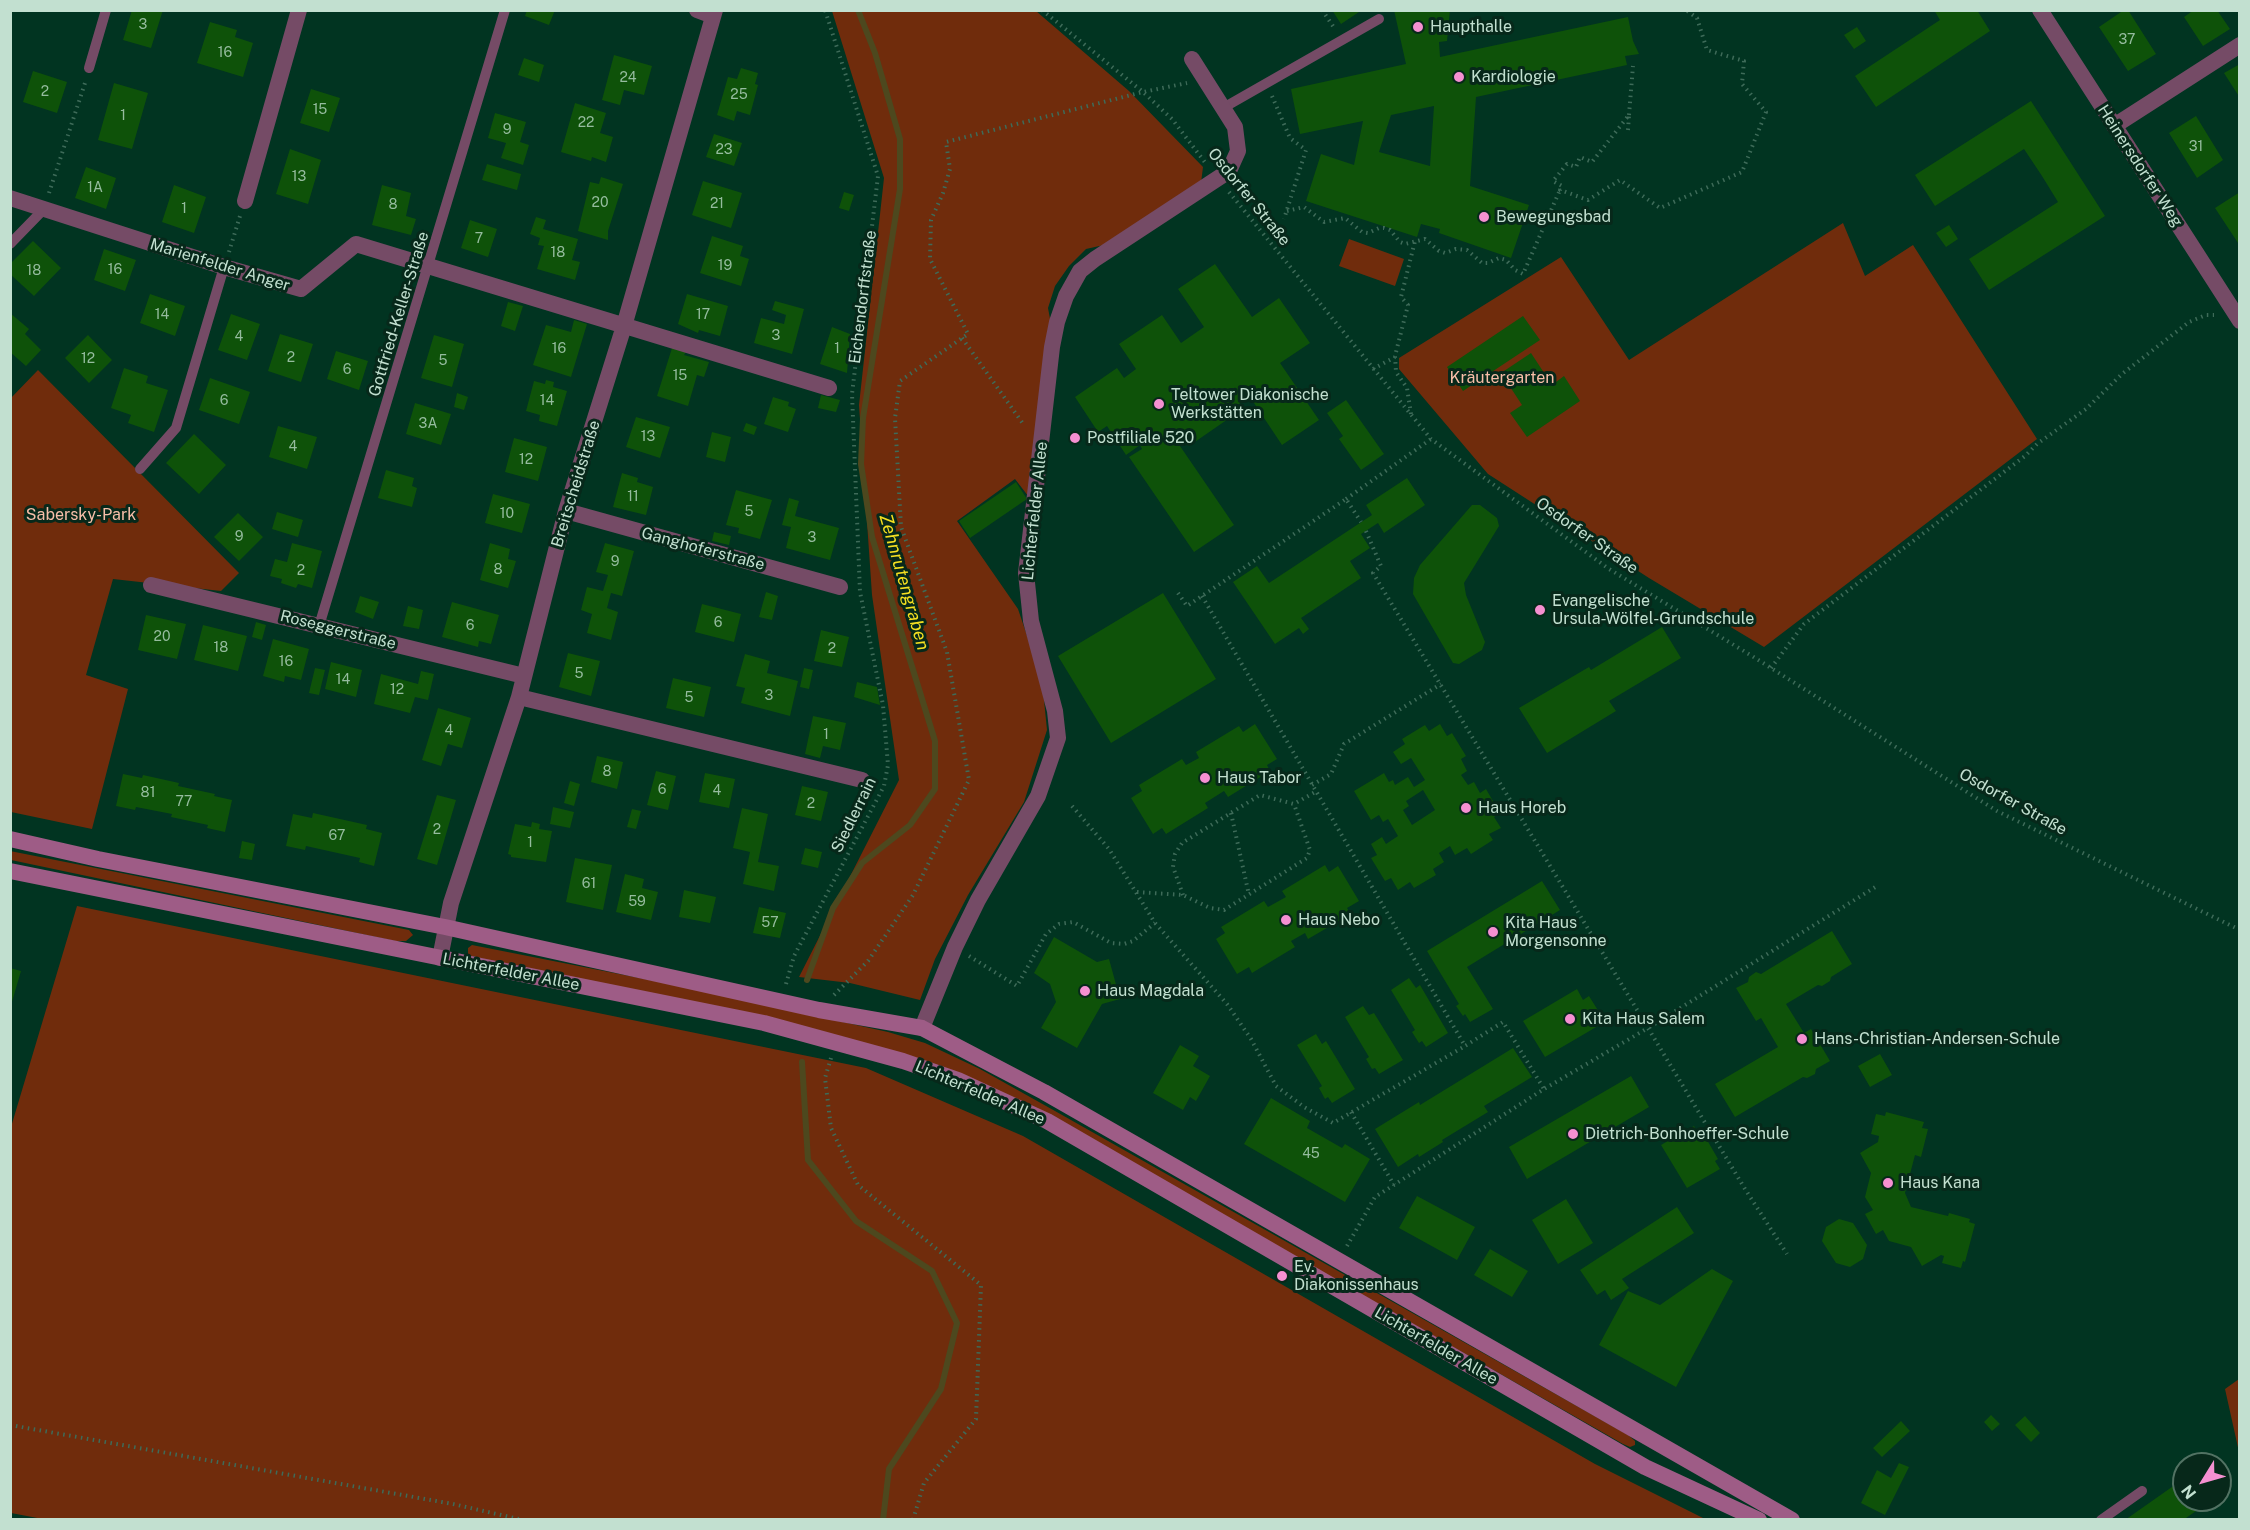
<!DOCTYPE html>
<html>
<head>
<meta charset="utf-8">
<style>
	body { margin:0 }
	#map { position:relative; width:2250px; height:1530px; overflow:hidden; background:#013421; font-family:"Public Sans",sans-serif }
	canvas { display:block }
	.frame { position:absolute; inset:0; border:12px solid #c2e0d0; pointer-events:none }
	.north { position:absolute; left:2172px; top:1452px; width:60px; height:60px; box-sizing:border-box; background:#07281a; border:2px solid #527263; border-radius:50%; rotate:233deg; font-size:16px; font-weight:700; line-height:24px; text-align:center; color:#c2e0d0 }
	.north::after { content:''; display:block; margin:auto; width:21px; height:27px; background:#f590d1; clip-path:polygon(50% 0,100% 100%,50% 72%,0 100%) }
</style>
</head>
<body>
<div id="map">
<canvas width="2250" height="1530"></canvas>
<div class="frame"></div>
<div class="north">N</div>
</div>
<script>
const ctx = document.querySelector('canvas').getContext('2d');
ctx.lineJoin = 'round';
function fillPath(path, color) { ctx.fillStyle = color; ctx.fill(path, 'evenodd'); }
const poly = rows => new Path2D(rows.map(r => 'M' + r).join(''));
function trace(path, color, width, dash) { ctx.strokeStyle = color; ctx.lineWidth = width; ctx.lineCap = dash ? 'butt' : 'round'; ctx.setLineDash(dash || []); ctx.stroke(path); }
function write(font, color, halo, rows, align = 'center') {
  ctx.font = font + ' "Public Sans",sans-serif'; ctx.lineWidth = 6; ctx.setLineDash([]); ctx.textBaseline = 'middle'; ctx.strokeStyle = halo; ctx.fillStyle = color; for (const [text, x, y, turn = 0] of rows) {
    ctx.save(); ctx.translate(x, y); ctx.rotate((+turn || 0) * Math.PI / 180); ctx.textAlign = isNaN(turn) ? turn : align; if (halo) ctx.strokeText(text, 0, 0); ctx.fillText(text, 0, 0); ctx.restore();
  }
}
fillPath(poly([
	[832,11,1036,11,1129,91,1203,167,1201,183,1104,245,1086,249,1069,266,1055,286,1048,308,1051,324,1032,501,1015,479,957,521,1018,609,1042,680,1047,730,1024,802,968,895,935,959,920,1000,850,983,799,977,899,780,872,595,859,405,884,178],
	[1843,223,1865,276,1913,245,2037,439,1764,647,1649,578,1488,474,1399,369,1399,358,1561,257,1629,360],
	[1349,239,1404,259,1395,286,1339,266],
	[38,370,239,573,221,591,113,579,86,675,128,689,92,829,11,812,10,399],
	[10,851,409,930,413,935,406,941,395,941,11,860],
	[77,906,866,1068,1023,1136,1595,1464,1705,1519,48,1520,11,1513,11,1127],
	[472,945,680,986,888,1032,925,1043,980,1069,1055,1111,1628,1435,1635,1441,1635,1445,1630,1447,1623,1444,1051,1117,974,1081,468,955,468,948],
	[2239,1379,2239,1452,2225,1389]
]), '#702c0c');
trace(poly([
	[807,980,833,908,862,863,910,825,935,789,935,741,872,537,861,464,863,418,900,189,900,139,875,53,858,10],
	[802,1062,808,1160,856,1221,932,1271,957,1323,941,1389,889,1469,883,1520]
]), '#4d481e', 6);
fillPath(poly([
	[132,10,163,10,151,48,123,40],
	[527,10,555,10,549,25,525,16],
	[1332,10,1362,10,1341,24],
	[1394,10,1450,10,1447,41,1439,42,1440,57,1628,17,1633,41,1639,54,1625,56,1627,65,1476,97,1470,186,1529,205,1511,258,1439,233,1440,229,1421,224,1417,237,1306,201,1321,154,1354,165,1363,121,1300,134,1291,89,1406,64],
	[1434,106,1430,166,1379,152,1391,115],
	[1934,10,1977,10,1990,31,1876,107,1855,76,1940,20],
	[2124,10,2128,10,2156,54,2128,71,2099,27],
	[2194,10,2217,10,2230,29,2203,46,2184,17],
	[210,22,237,30,235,37,253,43,243,77,197,63],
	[1857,27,1866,41,1854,49,1844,35],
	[614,55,652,66,644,95,624,90,620,105,602,100],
	[524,58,544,65,539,82,518,75],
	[2240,64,2240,98,2224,73],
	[741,68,758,73,755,84,758,85,750,115,737,111,734,121,717,115,728,77,737,79],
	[33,71,67,82,57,113,23,102],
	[114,83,148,93,132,149,98,140],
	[311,89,340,98,329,132,300,123],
	[2031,101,2105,216,1989,290,1969,259,2058,202,2042,176,2024,149,1935,206,1915,175],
	[575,103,606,113,600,133,613,137,606,162,592,157,591,161,561,152],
	[495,113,526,122,520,142,529,145,523,165,501,158,506,143,488,138],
	[2196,116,2223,160,2197,178,2169,133],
	[714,134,742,143,734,166,706,157],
	[290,149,321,160,308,204,276,194],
	[487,164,521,174,517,190,482,180],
	[86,167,116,178,106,209,75,198],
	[601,177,623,184,608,231,608,240,578,231,590,182,599,184],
	[703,181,742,193,731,228,692,215],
	[174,185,206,197,194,233,162,222],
	[382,185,411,193,406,216,416,219,411,235,372,225],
	[844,192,854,195,849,211,839,208],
	[2240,192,2240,246,2215,208],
	[536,217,546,220,543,229,578,239,572,260,580,262,575,280,537,269,544,246,538,245,540,238,530,234],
	[470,220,497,229,488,257,461,248],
	[1949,225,1958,239,1946,247,1936,233],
	[712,236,743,246,740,256,749,259,741,286,700,273],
	[33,241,61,268,34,296,10,274,10,264],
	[104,249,136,260,125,291,94,280],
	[1215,264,1252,317,1279,298,1310,343,1280,363,1319,420,1282,445,1250,397,1227,412,1231,417,1189,446,1186,442,1180,446,1234,525,1194,552,1129,457,1142,449,1140,445,1126,455,1107,426,1098,432,1075,397,1117,368,1124,378,1136,369,1119,344,1162,315,1181,343,1204,327,1178,289],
	[150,294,185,306,175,336,140,323],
	[687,294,728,306,720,336,699,330,698,333,678,324],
	[775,301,804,309,792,354,754,343,761,318,784,324,786,315,772,310],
	[508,302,523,306,515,331,501,326],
	[10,313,29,329,25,334,41,350,26,366,10,352],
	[231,314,260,324,247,360,218,350],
	[1523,316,1540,340,1463,391,1447,367],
	[574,320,587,324,571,377,533,365,546,325,571,332],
	[832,327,850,334,847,373,820,364],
	[280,334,313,344,301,382,268,371],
	[88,335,112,360,89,383,65,358],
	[434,335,464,344,452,387,421,378],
	[672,348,686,352,684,355,709,362,704,377,697,375,688,406,657,396],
	[336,351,368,361,359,390,327,379],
	[1531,353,1552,385,1564,376,1580,401,1527,437,1510,413,1522,405,1501,373],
	[124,368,148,376,146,383,168,390,154,432,128,423,131,415,111,408],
	[210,378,250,392,239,424,199,410],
	[546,380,554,382,553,387,567,391,557,426,539,421,540,415,526,411,534,381,545,384],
	[457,393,468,397,464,410,454,407],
	[821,395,840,400,836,412,818,408],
	[773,397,789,402,788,406,796,409,788,432,764,424],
	[1346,400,1384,454,1361,470,1339,439,1343,436,1327,413],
	[415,403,451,414,441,445,406,434],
	[636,417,670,427,660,458,626,447],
	[746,423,757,427,754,435,743,431],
	[278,426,317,437,307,469,269,457],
	[712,432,731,437,725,462,706,457],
	[194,434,226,465,199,494,166,463],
	[514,438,547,447,538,481,505,472],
	[386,470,414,478,412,486,417,488,412,507,378,498],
	[622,473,638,478,637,482,653,487,646,515,613,507],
	[1407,478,1425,505,1384,533,1378,523,1361,534,1370,548,1350,561,1361,578,1301,618,1309,629,1303,634,1299,628,1275,644,1233,582,1257,566,1269,583,1372,515,1366,505],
	[1016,482,1027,499,970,538,959,521],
	[736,490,772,500,760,539,738,533,739,528,726,525],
	[493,494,530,504,522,533,485,523],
	[789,498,799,501,795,516,839,528,830,560,786,548,791,527,782,525],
	[1472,505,1480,505,1497,518,1499,526,1464,583,1466,595,1485,642,1482,650,1459,664,1453,663,1413,594,1414,578,1420,565],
	[277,512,303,520,298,537,272,529],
	[238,513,263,537,239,561,214,537],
	[714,532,731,536,729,545,712,541],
	[292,543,322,551,312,588,298,584,296,588,281,583,282,579,270,576,275,559,287,562],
	[490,543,510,549,508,559,516,561,508,588,480,580],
	[605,543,634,551,622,596,611,593,607,608,618,612,611,640,587,633,592,614,581,610,587,587,603,591,608,575,596,572],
	[766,592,778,596,772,620,759,617],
	[1163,593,1216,679,1111,743,1058,656],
	[360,596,379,602,373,619,355,612],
	[452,602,499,615,491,644,479,641,478,647,442,637],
	[702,604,741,614,734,642,695,632],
	[408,606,423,610,419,629,403,626],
	[146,615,186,624,177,659,138,650],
	[256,622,266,625,262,640,252,637],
	[203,625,247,636,238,671,194,660],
	[1662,627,1681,658,1609,701,1616,711,1547,753,1519,708,1589,667,1591,670],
	[821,630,849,637,842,667,814,661],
	[273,639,309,649,301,680,285,676,284,682,263,676],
	[568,653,600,661,591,696,559,687],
	[745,654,770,661,767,673,798,681,790,716,741,703,745,688,736,686],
	[331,662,362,670,356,697,325,689],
	[315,668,325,670,319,695,309,693],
	[804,668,813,670,809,689,800,687],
	[421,671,434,674,428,700,415,697,410,713,374,704,381,674,418,684],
	[673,678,711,687,704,717,666,708],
	[857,682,877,687,880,705,854,697],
	[438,708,471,718,462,748,448,744,441,766,422,760],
	[813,716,846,723,840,750,823,746,820,758,805,754],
	[1255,724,1277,759,1267,765,1270,771,1228,797,1224,791,1205,803,1208,808,1166,834,1162,828,1153,834,1131,798,1142,791,1139,785,1182,759,1186,765,1199,758,1196,752,1239,726,1243,732],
	[1440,724,1447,736,1452,733,1466,756,1461,759,1467,771,1461,775,1468,785,1474,782,1480,793,1486,789,1500,813,1494,817,1501,828,1489,834,1493,840,1471,854,1467,848,1455,855,1450,846,1439,853,1444,862,1433,869,1436,875,1414,888,1410,882,1398,890,1391,878,1385,881,1371,858,1377,855,1371,844,1382,837,1386,844,1398,836,1388,819,1383,822,1379,815,1371,820,1354,791,1384,773,1389,782,1393,780,1395,785,1408,777,1414,787,1425,780,1411,758,1401,764,1393,752,1405,744,1402,739,1425,725,1429,731],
	[1423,790,1435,810,1412,825,1403,810,1409,806,1406,801],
	[597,756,623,762,617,789,591,782],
	[656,771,676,776,668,810,647,805],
	[705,773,735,779,729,808,699,802],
	[123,774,142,778,143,775,179,783,178,786,215,794,214,796,232,800,225,832,207,828,208,825,171,817,172,814,136,807,135,810,116,806],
	[570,781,580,784,574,806,564,803],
	[802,786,828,792,821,821,795,815],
	[437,795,456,800,437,865,417,859],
	[553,807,574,812,570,828,550,824],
	[742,808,768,814,758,862,779,866,774,891,743,884,750,852,733,848],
	[632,809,641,811,636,829,627,827],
	[313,813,367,825,366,829,382,833,374,866,359,862,360,858,306,846,305,850,286,846,293,814,312,818],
	[532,822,540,824,539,829,552,831,546,862,511,857,511,855,508,854,515,824,531,827],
	[242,841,255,844,252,860,239,858],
	[805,848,822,852,818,868,801,864],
	[575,858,612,865,603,910,566,902],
	[1325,865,1329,872,1338,866,1359,901,1347,908,1351,914,1308,939,1305,933,1291,941,1295,947,1252,973,1249,967,1237,974,1216,939,1225,933,1221,927,1264,901,1268,907,1286,897,1282,891],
	[625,874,644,879,642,888,658,892,651,920,616,912],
	[1542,881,1560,910,1467,967,1493,1009,1470,1022,1465,1014,1463,1016,1456,1006,1459,1004,1427,951],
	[684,890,716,897,710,923,679,917],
	[759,907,786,913,780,938,753,933],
	[1832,931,1852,964,1831,977,1830,981,1822,986,1818,985,1786,1004,1804,1033,1811,1029,1830,1061,1816,1069,1815,1074,1807,1078,1803,1077,1735,1117,1715,1084,1778,1047,1761,1018,1756,1021,1736,988,1748,982,1749,977,1756,972,1761,974],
	[1054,937,1097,962,1109,959,1120,999,1102,1004,1077,1048,1041,1028,1056,1002,1050,984,1034,973],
	[10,968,21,971,11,1005,10,1005],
	[1409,978,1416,988,1420,985,1448,1033,1426,1047,1422,1041,1419,1043,1412,1032,1415,1030,1391,990],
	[1577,989,1583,1000,1589,996,1599,1012,1593,1016,1598,1026,1545,1057,1523,1021],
	[1363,1006,1369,1015,1374,1013,1403,1060,1379,1074,1375,1068,1372,1069,1366,1059,1369,1057,1345,1017],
	[1316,1034,1322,1044,1326,1041,1355,1089,1332,1103,1328,1097,1325,1099,1319,1088,1322,1086,1297,1045],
	[1180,1045,1199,1056,1193,1066,1210,1076,1196,1101,1190,1097,1183,1110,1153,1093],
	[1513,1048,1532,1077,1484,1106,1488,1112,1442,1140,1443,1142,1419,1157,1418,1154,1398,1167,1375,1129,1419,1102,1420,1105],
	[1880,1054,1892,1075,1870,1087,1858,1066],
	[1631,1076,1649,1107,1527,1179,1509,1147],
	[1271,1098,1310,1121,1307,1128,1342,1148,1345,1144,1370,1159,1345,1202,1244,1144],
	[1886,1112,1924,1122,1922,1128,1928,1129,1921,1157,1915,1155,1905,1193,1911,1207,1948,1216,1949,1213,1970,1219,1969,1222,1975,1224,1965,1262,1963,1261,1961,1268,1942,1263,1944,1256,1941,1255,1922,1266,1911,1247,1889,1241,1883,1230,1876,1234,1865,1214,1873,1210,1865,1197,1871,1173,1860,1153,1878,1142,1879,1136,1871,1134,1876,1114,1885,1116],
	[1694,1126,1699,1134,1703,1133,1718,1159,1715,1161,1720,1169,1687,1188,1661,1145],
	[1417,1196,1475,1227,1457,1260,1399,1228],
	[1566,1199,1593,1243,1558,1264,1532,1220],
	[1677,1207,1694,1233,1622,1279,1629,1288,1611,1300,1605,1290,1597,1295,1580,1270],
	[1839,1219,1853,1223,1867,1245,1863,1259,1850,1267,1836,1263,1822,1241,1826,1227],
	[1490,1249,1528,1271,1512,1297,1474,1275],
	[1712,1269,1733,1281,1676,1387,1599,1345,1628,1291,1660,1305],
	[1991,1415,2000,1424,1992,1431,1984,1422],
	[2025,1416,2040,1433,2031,1442,2015,1425],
	[1901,1421,1910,1431,1882,1457,1873,1448],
	[1899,1463,1909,1467,1885,1515,1861,1503,1877,1470,1891,1478],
	[2179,1482,2184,1489,2184,1500,2192,1500,2199,1509,2183,1520,2125,1520]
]), '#0e5209');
trace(poly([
	[1042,10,1143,92,1172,119,1207,165],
	[1322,10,1335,29],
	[1272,96,1290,138,1306,150,1284,219],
	[1629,115,1633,66],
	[1628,130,1629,115,1592,162,1580,157,1576,167,1567,164,1553,181,1562,186,1560,190,1588,200,1620,180,1660,208,1742,172,1766,112,1742,84,1744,61,1707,50,1697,18,1686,10],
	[1229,192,1431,439,1609,569,1752,656,1997,811,2240,930],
	[49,193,86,80],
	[1287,211,1304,207,1324,222,1345,218,1362,232,1368,233,1379,228,1384,228,1390,230,1400,242,1405,244,1425,239,1439,251,1445,253,1456,249,1467,250,1482,263,1488,263,1499,258,1506,260,1515,270,1523,274,1560,190],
	[229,252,240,216],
	[962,338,1024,425],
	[1373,369,1395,357],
	[1411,414,1407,388,1396,372,1395,356,1408,305,1401,297,1415,241],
	[1346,499,1431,439],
	[1366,531,1381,566,1373,573,1648,1028,1877,886],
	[1178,593,1187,606,1346,499,1361,522],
	[1202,596,1465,1046,1503,1022,1544,1089],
	[1771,668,1804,624,2025,456,2037,444,2086,409,2122,374,2189,322,2206,315,2214,315],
	[1312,785,1331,774,1344,744,1441,684],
	[1072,806,1109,849,1155,923,1227,1004,1251,1039,1276,1086,1304,1107,1333,1123,1465,1046],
	[1231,813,1249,895],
	[1137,892,1183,895,1210,908,1224,910,1307,858,1310,850,1294,804],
	[1183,895,1173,867,1175,854,1182,843,1260,795,1294,804,1315,792],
	[969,956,1017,986,1046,934,1059,924,1073,922,1111,943,1124,944,1133,941,1155,923],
	[786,984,794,956,884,786,888,765,883,705,860,592,852,394,878,176,825,10],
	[834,995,868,961,913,895,969,780,947,652,901,527,895,418,900,381,968,334,930,259,931,220,943,193,950,169,946,142,1143,92,1187,83],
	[831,1058,825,1078,831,1128,858,1185,981,1285,976,1419,924,1483,913,1520],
	[1351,1112,1394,1185],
	[1347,1246,1375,1197,1544,1089,1648,1028,1745,1189,1787,1254],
	[10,1425,453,1504,523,1520]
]), '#3e6b59', 4, [1.5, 4.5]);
trace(poly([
	[89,68,106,10],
	[1223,108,1379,19],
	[10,244,44,209],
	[140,469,176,428,224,267],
	[319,626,505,10],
	[2101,1520,2142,1491]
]), '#754b66', 10);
trace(poly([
	[697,10,713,16],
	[2040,10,2240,321],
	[2114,126,2240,45],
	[10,198,224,267,301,289,356,244,829,388],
	[245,201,299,10],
	[566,511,840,587],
	[151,585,524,676],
	[519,697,862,780],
	[440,958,451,903,519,697,566,511,624,326,715,10],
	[922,1028,955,947,978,900,1038,796,1058,738,1055,711,1031,621,1026,573,1052,347,1057,322,1066,296,1080,271,1095,259,1229,171,1238,151,1235,127,1192,59]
]), '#754b66', 16);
trace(poly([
	[10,839,98,859,445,927,819,1010,922,1028,1044,1092,1792,1520],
	[10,871,764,1023,903,1061,958,1080,1047,1121,1645,1467,1759,1520]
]), '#9e5c86', 16);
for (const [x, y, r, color] of [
	[1418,27,6,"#f590d1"],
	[1459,77,6,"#f590d1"],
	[1484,217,6,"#f590d1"],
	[1159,404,6,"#f590d1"],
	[1075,438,6,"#f590d1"],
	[1540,610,6,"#f590d1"],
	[1205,778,6,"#f590d1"],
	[1466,808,6,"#f590d1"],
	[1286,920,6,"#f590d1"],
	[1493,932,6,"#f590d1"],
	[1085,991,6,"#f590d1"],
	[1570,1019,6,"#f590d1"],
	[1802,1039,6,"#f590d1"],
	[1573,1134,6,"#f590d1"],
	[1888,1183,6,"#f590d1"],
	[1282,1276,6,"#f590d1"]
]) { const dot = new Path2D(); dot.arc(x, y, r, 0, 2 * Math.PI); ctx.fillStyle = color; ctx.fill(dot); trace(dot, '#07281a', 2); }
write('14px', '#95bc9e', null, [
	["3",143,25],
	["37",2127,40],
	["16",225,53],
	["24",628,78],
	["2",45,92],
	["25",739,95],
	["15",320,110],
	["1",123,116],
	["22",586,123],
	["9",507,130],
	["31",2196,147],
	["23",724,150],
	["13",299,177],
	["1A",95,188],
	["20",600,203],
	["21",717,204],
	["8",393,205],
	["1",184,209],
	["7",479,239],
	["18",558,253],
	["19",725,266],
	["16",115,270],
	["18",34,271],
	["14",162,315],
	["17",703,315],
	["3",776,336],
	["4",239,337],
	["16",559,349],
	["1",837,349],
	["2",291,358],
	["12",88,359],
	["5",443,361],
	["6",347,370],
	["15",680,376],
	["6",224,401],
	["14",547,401],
	["3A",428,424],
	["13",648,437],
	["4",293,447],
	["12",526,460],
	["11",633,497],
	["5",749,512],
	["10",507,514],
	["9",239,537],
	["3",812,538],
	["9",615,562],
	["8",498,570],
	["2",301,571],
	["6",718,623],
	["6",470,626],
	["20",162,637],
	["18",221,648],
	["2",832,649],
	["16",286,662],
	["5",579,674],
	["14",343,680],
	["12",397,690],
	["3",769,696],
	["5",689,698],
	["4",449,731],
	["1",826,735],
	["8",607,772],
	["6",662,790],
	["4",717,791],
	["81",148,793],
	["77",184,802],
	["2",811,804],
	["2",437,830],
	["67",337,836],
	["1",530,843],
	["61",589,884],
	["59",637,902],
	["57",770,923],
	["45",1311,1154]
]);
write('16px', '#c2e0d0', '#07281a', [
	["Haupthalle",1430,27],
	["Kardiologie",1471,77],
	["Bewegungsbad",1496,217],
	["Teltower Diakonische",1171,395],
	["Werkstätten",1171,413],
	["Postfiliale 520",1087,438],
	["Evangelische",1552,601],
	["Ursula-Wölfel-Grundschule",1552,619],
	["Haus Tabor",1217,778],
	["Haus Horeb",1478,808],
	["Haus Nebo",1298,920],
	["Kita Haus",1505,923],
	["Morgensonne",1505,941],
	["Haus Magdala",1097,991],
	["Kita Haus Salem",1582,1019],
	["Hans-Christian-Andersen-Schule",1814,1039],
	["Dietrich-Bonhoeffer-Schule",1585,1134],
	["Haus Kana",1900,1183],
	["Ev.",1294,1267],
	["Diakonissenhaus",1294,1285]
], 'left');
write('16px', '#c2e0d0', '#07281a', [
	["Heinersdorfer Weg",2140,166,57],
	["Osdorfer Straße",1249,197,51],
	["Marienfelder Anger",220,265,17],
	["Eichendorffstraße",863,297,-83],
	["Gottfried-Keller-Straße",399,314,-73],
	["Breitscheidstraße",576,484,-73],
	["Lichterfelder Allee",1035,511,-84],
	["Osdorfer Straße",1587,536,35],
	["Ganghoferstraße",703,549,15],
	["Roseggerstraße",338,630,14],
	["Osdorfer Straße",2013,802,29],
	["Siedlerrain",854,815,-64],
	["Lichterfelder Allee",511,972,11],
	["Lichterfelder Allee",980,1093,23],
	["Lichterfelder Allee",1436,1346,30]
]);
write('16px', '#f8bfa9', '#07281a', [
	["Kräutergarten",1502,378],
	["Sabersky-Park",81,515]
]);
write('italic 18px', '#f4df21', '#07281a', [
	["Zehnrutengraben",904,582,74]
]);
</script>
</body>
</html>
